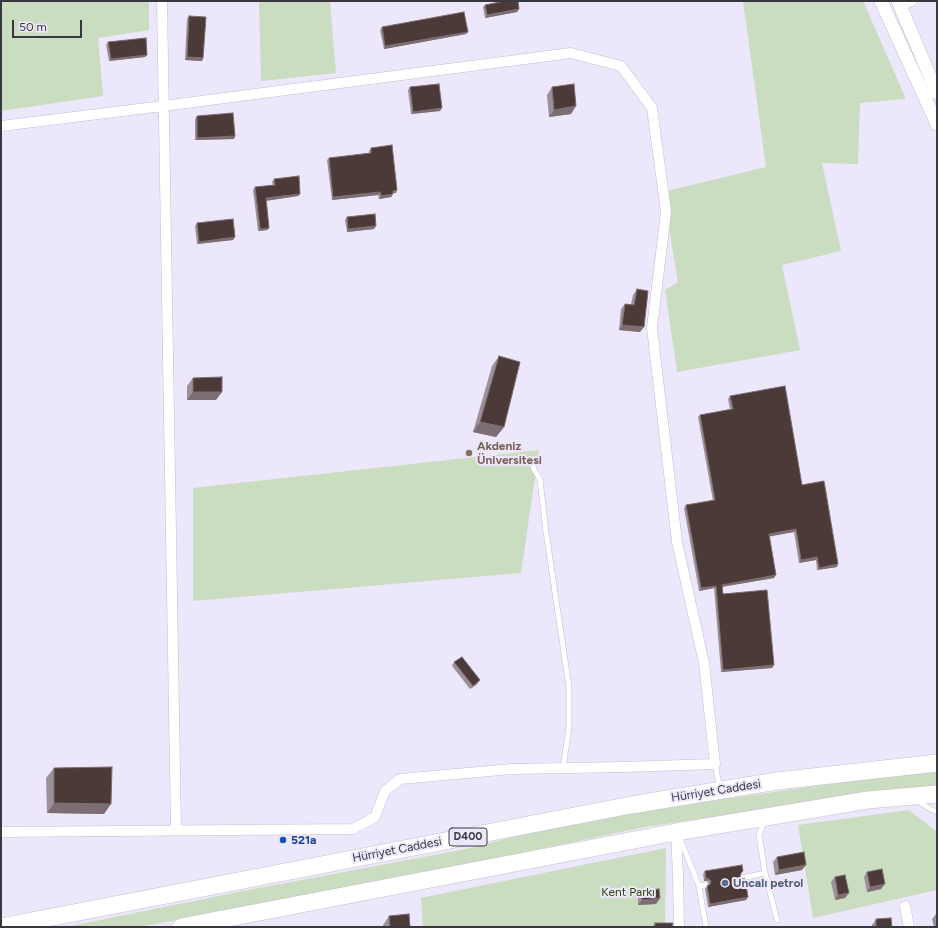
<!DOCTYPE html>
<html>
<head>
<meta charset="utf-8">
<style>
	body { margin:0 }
	#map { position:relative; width:938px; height:928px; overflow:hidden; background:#ece7fa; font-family:Figtree,sans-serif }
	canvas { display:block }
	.frame { position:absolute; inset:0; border:2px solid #3a383f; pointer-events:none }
	.scale { position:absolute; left:12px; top:20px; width:70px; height:18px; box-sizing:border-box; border:2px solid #3a383f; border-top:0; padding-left:5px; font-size:12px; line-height:14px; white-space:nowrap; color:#3a383f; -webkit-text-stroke:3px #ece7fa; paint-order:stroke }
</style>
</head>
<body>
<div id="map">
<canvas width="938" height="928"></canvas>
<div class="frame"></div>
<div class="scale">50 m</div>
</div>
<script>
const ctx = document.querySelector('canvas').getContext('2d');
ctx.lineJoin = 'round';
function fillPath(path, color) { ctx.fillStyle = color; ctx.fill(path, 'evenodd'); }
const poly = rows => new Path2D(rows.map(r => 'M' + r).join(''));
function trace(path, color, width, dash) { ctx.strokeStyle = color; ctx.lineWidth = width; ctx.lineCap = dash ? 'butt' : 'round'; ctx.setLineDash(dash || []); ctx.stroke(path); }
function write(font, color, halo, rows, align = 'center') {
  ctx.font = font + ' Figtree,sans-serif'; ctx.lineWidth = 4; ctx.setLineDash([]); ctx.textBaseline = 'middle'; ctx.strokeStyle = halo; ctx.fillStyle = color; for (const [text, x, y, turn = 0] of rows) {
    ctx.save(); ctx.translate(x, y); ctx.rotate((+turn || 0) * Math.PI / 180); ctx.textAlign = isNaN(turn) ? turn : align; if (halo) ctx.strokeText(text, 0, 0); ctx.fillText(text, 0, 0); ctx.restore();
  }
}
fillPath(poly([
	[1,1,149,1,149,30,98,38,103,96,1,111],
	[259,1,330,1,336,73,261,81],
	[743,1,863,1,906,99,860,103,858,164,822,163,841,251,782,265,800,350,677,372,665,290,678,282,663,192,766,167],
	[539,450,521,573,193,601,193,488],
	[937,771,937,788,845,797,645,827,420,874,139,927,66,927,243,891,466,849,555,826,647,810,879,777],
	[909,810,937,832,937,890,813,918,798,825],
	[666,848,665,927,423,927,421,898]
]), '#caddc0');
const lane = poly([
	[533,467,540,480,546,532,569,687,569,728,563,768],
	[715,764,720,789],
	[916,800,932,810,937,812],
	[679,836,699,886,705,885],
	[765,873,777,920],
	[742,878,765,873,759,835,765,820],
	[699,886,706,927]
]);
const street = poly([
	[162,1,176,830],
	[900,6,912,1],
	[1,126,163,106,571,53,621,66,652,108,666,212,652,328,677,542,704,663,715,764,624,767,512,769,400,779,385,791,375,817,353,829,1,832],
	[676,832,678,875,679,927],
	[905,906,909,927]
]);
const secondary = poly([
	[881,1,937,124],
	[898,1,937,93]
]);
const highway = poly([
	[1,927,631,805,777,781,937,763],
	[181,927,676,832,868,800,937,794]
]);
trace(lane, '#c2bed0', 6);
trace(street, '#c2bed0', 11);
trace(secondary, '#c2bed0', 14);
trace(highway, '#c2bed0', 18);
trace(lane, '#fff', 5);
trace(street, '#fff', 10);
trace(secondary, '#fff', 13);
trace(highway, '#fff', 17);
fillPath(poly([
	[485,5,519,9,517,12,485,18,483,7],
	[189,16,203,58,202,61,185,60,187,19],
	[382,27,468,32,466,34,384,49,380,30],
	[108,42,147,55,145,57,109,61,106,45],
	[410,87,440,111,411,114,408,90],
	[552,87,571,114,549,117,547,95],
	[197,116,235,136,234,139,195,140,195,119],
	[371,148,396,193,393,193,391,197,379,199,378,195,332,200,327,160,329,158,369,153,369,151],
	[274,179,300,194,298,196,266,201,269,228,267,230,258,231,253,190,255,187,273,185,272,182],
	[347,217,374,229,347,232,345,220],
	[197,223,235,237,233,240,197,244,195,226],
	[637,289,640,332,619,330,621,309,625,304,631,304,633,295],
	[499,356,504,427,496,437,473,432,492,366],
	[193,378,216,400,187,400,187,386],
	[730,396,802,485,837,567,817,570,816,560,799,563,794,532,769,536,774,578,722,587,723,594,774,665,772,668,721,672,714,588,699,591,684,508,686,505,713,501,698,417,700,415,730,409,728,399],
	[454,662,477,684,470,689,452,666],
	[54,768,104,814,47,813,46,778],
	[777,857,802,870,775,875,773,862],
	[705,871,743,871,740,876,748,897,746,900,708,907,705,889,709,885,709,884,707,881,704,881,703,874],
	[867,872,881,889,867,892,864,877],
	[835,877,845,898,835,900,831,882],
	[641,890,660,898,656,904,638,905,638,896],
	[936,914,937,914,937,927,934,927,932,919],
	[389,916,410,927,382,927],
	[876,919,892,927,872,927,872,925],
	[655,923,672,927,652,927]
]), '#9c9099');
fillPath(poly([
	[519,9,517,12,485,18,487,15],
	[468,32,466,34,384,49,385,46],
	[147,55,145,57,109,61,111,59],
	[187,57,203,58,202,61,185,60],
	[576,106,571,114,549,117,554,110],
	[442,108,440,111,411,114,413,112],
	[235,136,234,139,195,140,197,138],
	[397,190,396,193,391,193,393,191],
	[380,192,378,195,332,200,333,197],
	[300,194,298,196,264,201,266,198],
	[393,194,391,197,379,199,381,196],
	[376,226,374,229,347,232,348,229],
	[269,228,267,230,258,231,260,229],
	[235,237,233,240,197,244,199,242],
	[622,325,644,327,640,332,619,330],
	[193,392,222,392,216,400,187,400],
	[480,422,504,427,496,437,473,432],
	[796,529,794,532,767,537,769,534],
	[817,557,816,560,799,563,801,560],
	[838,564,837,567,817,570,819,568],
	[776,575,774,578,720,587,722,585],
	[716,586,714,588,699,591,701,588],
	[774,665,772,668,721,672,723,670],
	[480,680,477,684,470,689,473,686],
	[54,803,111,804,104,814,47,813],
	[806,865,802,870,775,875,779,870],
	[706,878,709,879,707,881,704,881],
	[885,884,881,889,867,892,870,887],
	[849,893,845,898,835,900,838,895],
	[748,897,746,900,708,907,710,904],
	[660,898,656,904,638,905,642,900]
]), '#7c6e72');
const building = poly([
	[505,1,518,1,519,9,487,15,485,5,505,1],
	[464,12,468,32,385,46,382,27,464,12],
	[189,16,206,17,203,58,187,57,189,16],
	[146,38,147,55,111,59,108,42,146,38],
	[439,84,442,108,413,112,410,87,439,84],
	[574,84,576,106,554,110,552,87,574,84],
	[233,113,235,136,197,138,197,116,233,113],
	[392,145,397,190,393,191,393,194,381,196,380,192,333,197,329,158,371,153,371,148,392,145],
	[299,176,300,194,266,198,269,228,260,229,255,187,275,185,274,179,299,176],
	[375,214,376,226,348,229,347,217,375,214],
	[233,219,235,237,199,242,197,223,233,219],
	[637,289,648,291,644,327,622,325,625,304,634,305,637,289],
	[499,356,520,362,504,427,480,422,499,356],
	[222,377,222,392,193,392,193,378,222,377],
	[785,386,802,485,824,481,838,564,819,568,817,557,801,560,796,529,769,534,776,575,722,585,723,594,767,590,774,665,723,670,716,586,701,588,686,505,715,500,700,415,733,409,730,396,785,386],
	[462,657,480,680,473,686,454,662,462,657],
	[112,767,111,804,54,803,54,768,112,767],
	[804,852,806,865,779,870,777,857,804,852],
	[742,865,743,871,741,873,740,876,741,878,745,879,748,897,710,904,707,886,710,884,711,881,709,879,706,878,705,871,742,865],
	[882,869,885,884,870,887,867,872,882,869],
	[845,875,849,893,838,895,835,877,845,875],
	[659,889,660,898,642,900,641,890,659,889],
	[409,914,410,927,390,927,389,916,409,914],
	[891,918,892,927,876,927,876,919,891,918],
	[655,923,673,923,672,927,655,927,655,923]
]);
fillPath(building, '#4c3a38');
trace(building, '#7c6e72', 1);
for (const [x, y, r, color] of [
	[469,453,4,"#8d6e63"],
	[283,840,4,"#1a4fb4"],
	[725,883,4,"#5c6f8a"]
]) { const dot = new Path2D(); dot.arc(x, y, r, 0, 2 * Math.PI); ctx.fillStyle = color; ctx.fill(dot); trace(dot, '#ece7fa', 1.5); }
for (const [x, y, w] of [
	[468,837,38]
]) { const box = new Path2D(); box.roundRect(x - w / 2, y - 9, w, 18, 3); ctx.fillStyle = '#ece7fa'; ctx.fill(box); trace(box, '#3a383f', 1); }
write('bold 11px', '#3a383f', null, [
	["D400",468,837]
]);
write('bold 12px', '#785e54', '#ece7fa', [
	["Akdeniz",477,446],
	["Üniversitesi",477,460]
], 'left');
write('12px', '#3a383f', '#ece7fa', [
	["Hürriyet Caddesi",716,791,-9],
	["Hürriyet Caddesi",397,850,-11]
]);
write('bold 12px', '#164399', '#ece7fa', [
	["521a",291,840]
], 'left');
write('bold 12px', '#4e5e75', '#ece7fa', [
	["Uncalı petrol",733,883]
], 'left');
write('12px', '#274b09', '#ece7fa', [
	["Kent Parkı",628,892]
]);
</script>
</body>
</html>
